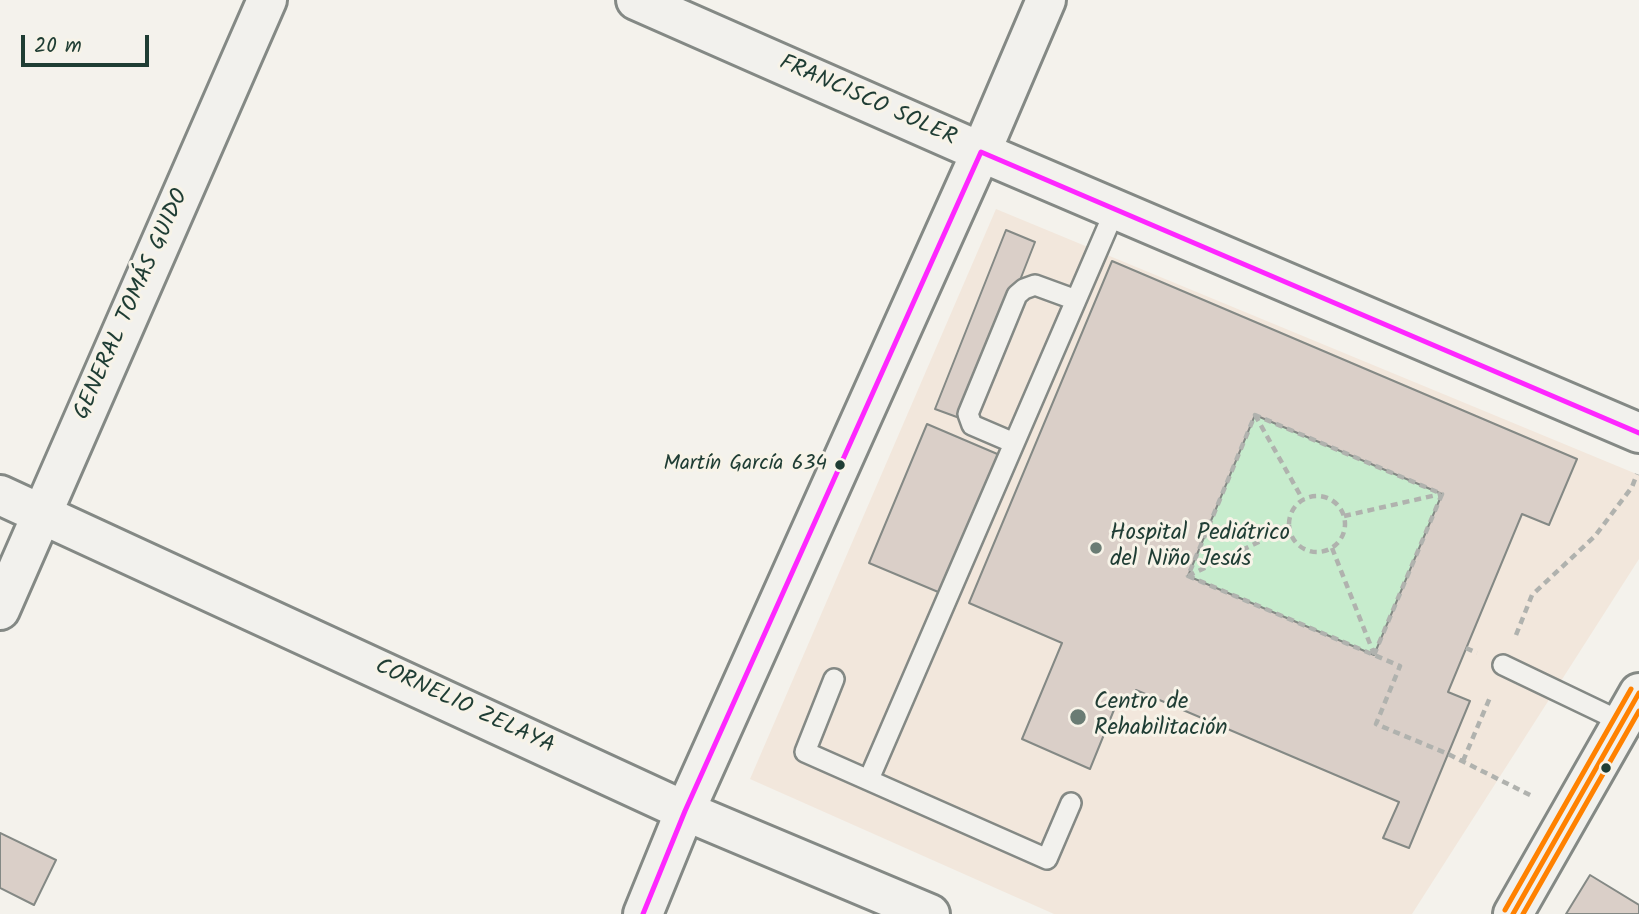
<!DOCTYPE html>
<html>
<head>
<meta charset="utf-8">
<style>
	body { margin:0 }
	#map { position:relative; width:1639px; height:914px; overflow:hidden; background:#f4f2ec; font-family:Kalam,sans-serif }
	canvas { display:block }
	.scale { position:absolute; left:21px; top:35px; width:128px; height:32px; box-sizing:border-box; border:4px solid #1f3d34; border-top:0; padding-left:9px; font-size:21px; line-height:24px; white-space:nowrap; color:#1f3d34; -webkit-text-stroke:5px #f7f3e8; paint-order:stroke }
</style>
</head>
<body>
<div id="map">
<canvas width="1639" height="914"></canvas>
<div class="scale">20 m</div>
</div>
<script>
const ctx = document.querySelector('canvas').getContext('2d');
ctx.lineJoin = 'round';
function fillPath(path, color) { ctx.fillStyle = color; ctx.fill(path, 'evenodd'); }
const poly = rows => new Path2D(rows.map(r => 'M' + r).join(''));
function trace(path, color, width, dash) { ctx.strokeStyle = color; ctx.lineWidth = width; ctx.lineCap = dash ? 'butt' : 'round'; ctx.setLineDash(dash || []); ctx.stroke(path); }
function write(font, color, halo, rows, align = 'center') {
  ctx.font = font + ' Kalam,sans-serif'; ctx.lineWidth = 6; ctx.setLineDash([]); ctx.textBaseline = 'middle'; ctx.strokeStyle = halo; ctx.fillStyle = color; for (const [text, x, y, turn = 0] of rows) {
    ctx.save(); ctx.translate(x, y); ctx.rotate((+turn || 0) * Math.PI / 180); ctx.textAlign = isNaN(turn) ? turn : align; if (halo) ctx.strokeText(text, 0, 0); ctx.fillText(text, 0, 0); ctx.restore();
  }
}
fillPath(poly([
	[996,209,1639,475,1639,559,1412,914,1054,914,750,779]
]), '#f2e7dc');
fillPath(poly([
	[1255,415,1442,494,1374,655,1188,576]
]), '#c7eccd');
const building = poly([
	[1006,230,1035,242,965,420,935,409,1006,230],
	[1112,261,1577,459,1549,525,1522,514,1448,692,1470,701,1409,848,1383,838,1399,802,1136,690,1130,705,1118,700,1090,769,1022,739,1062,643,969,603,1112,261],
	[1255,415,1442,494,1374,655,1188,576,1255,415],
	[927,424,1002,456,943,594,869,563,927,424],
	[0,833,56,860,34,905,0,888,0,833],
	[1590,875,1639,905,1639,914,1566,914,1590,875]
]);
fillPath(building, '#dacfc8');
trace(building, '#848985', 2);
const service = poly([
	[1014,443,972,425,968,414,1017,295,1024,289,1035,285,1076,300],
	[1503,665,1622,722],
	[834,679,805,752,1047,859,1071,803],
	[869,779,1115,210]
]);
const minor = poly([
	[636,0,981,152,1639,433],
	[0,495,685,811,930,914],
	[0,610,267,0]
]);
const secondary = poly([
	[643,914,685,811,981,152,1046,0]
]);
const primary = poly([
	[1513,914,1639,693]
]);
trace(service, '#848985', 24);
trace(minor, '#848985', 44);
trace(secondary, '#848985', 44);
trace(primary, '#848985', 44);
trace(poly([
	[1255,415,1303,500],
	'1289 524a28 28 0 1 1 56 0a28 28 0 1 1-56 0Z',
	[1344,516,1441,494],
	[1332,548,1374,654],
	[1188,576,1290,527],
	[1516,635,1532,595,1595,536,1632,487,1637,474],
	[1466,648,1477,653],
	[1374,655,1442,494,1255,415,1188,576,1374,655,1400,666,1376,724,1448,754,1532,796],
	[1463,761,1491,695]
]), '#b0b2ae', 4.5, [7, 5]);
trace(service, '#f2f1ed', 19);
trace(minor, '#f2f1ed', 38);
trace(secondary, '#f2f1ed', 38);
trace(primary, '#f2f1ed', 38);
trace(poly([
	[643,914,685,811,981,152,1639,433]
]), '#fe27ff', 5);
trace(poly([
	[1513,914,1639,693]
]), '#ff8100', 5);
trace(poly([
	[1523,914,1639,711]
]), '#ff8100', 5);
trace(poly([
	[1505,910,1631,689]
]), '#ff8100', 5);
for (const [x, y, r, color] of [
	[840,465,6,"#1f3d34"],
	[1096,548,7,"#6a7c74"],
	[1078,717,9,"#6a7c74"],
	[1606,768,6,"#1f3d34"]
]) { const dot = new Path2D(); dot.arc(x, y, r, 0, 2 * Math.PI); ctx.fillStyle = color; ctx.fill(dot); trace(dot, '#f7f3e8', 2.5); }
write('21px', '#1f3d34', '#f7f3e8', [
	["Martín García 634",827,465]
], 'right');
write('23px', '#1f3d34', '#f7f3e8', [
	["FRANCISCO SOLER",867,102,24],
	["GENERAL TOMÁS GUIDO",133,305,-66],
	["CORNELIO ZELAYA",464,708,25]
]);
write('23px', '#1f3d34', '#f7f3e8', [
	["Hospital Pediátrico",1110,535],
	["del Niño Jesús",1110,561],
	["Centro de",1094,704],
	["Rehabilitación",1094,730]
], 'left');
</script>
</body>
</html>
